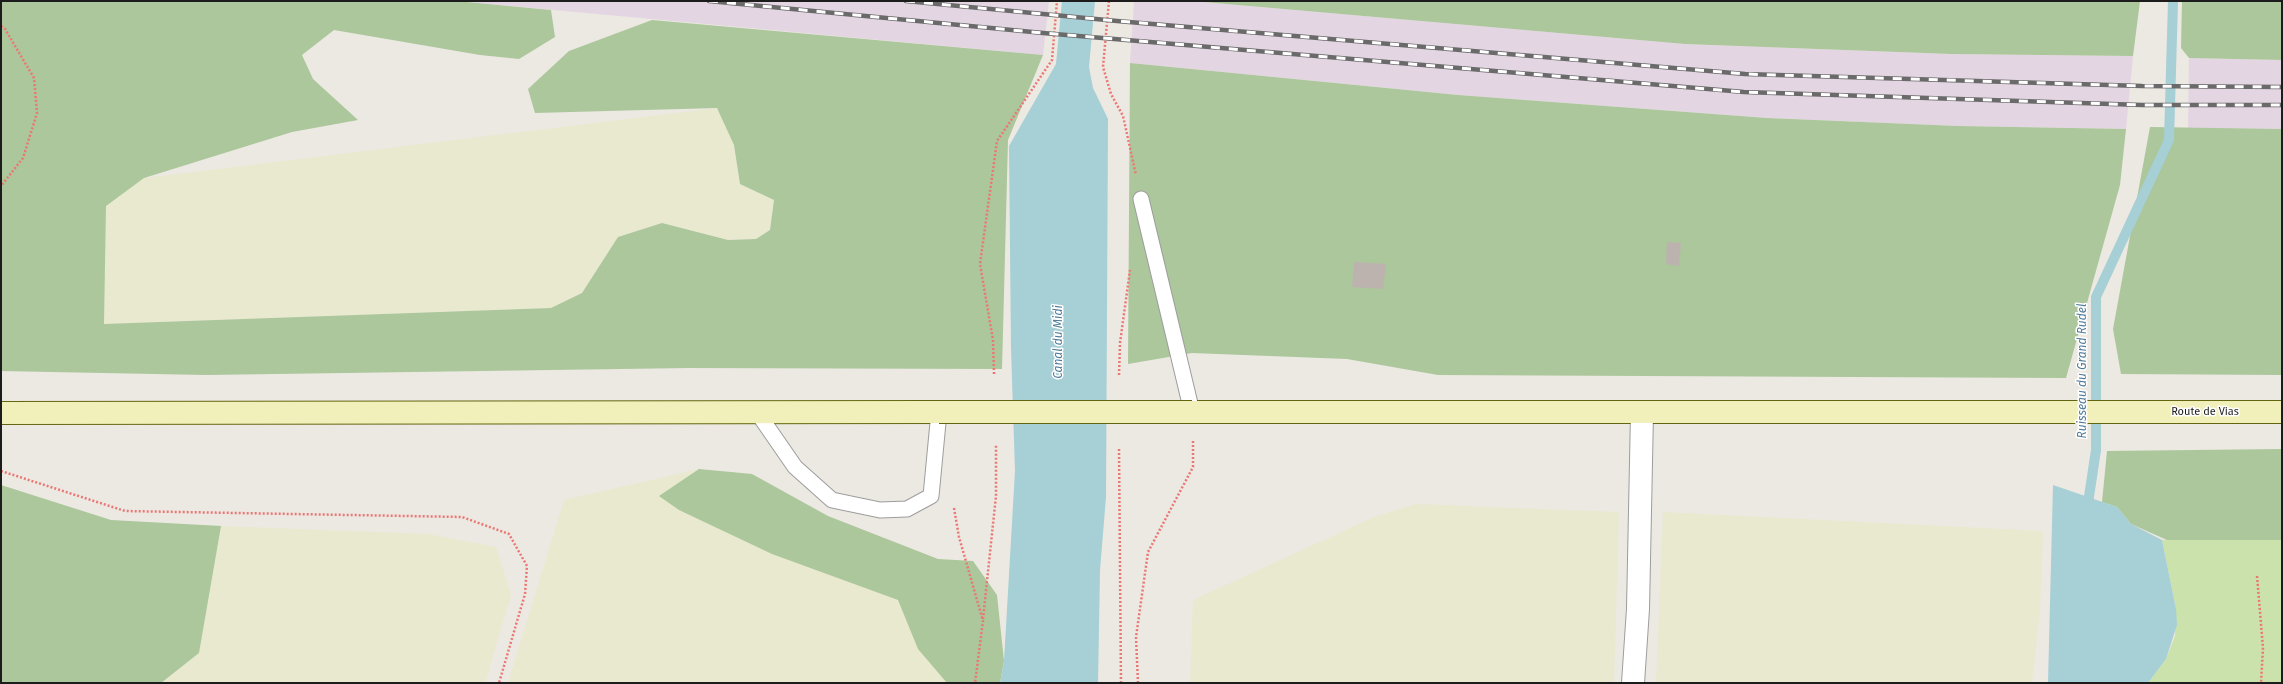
<!DOCTYPE html>
<html>
<head>
<meta charset="utf-8">
<style>
	body { margin:0 }
	#map { position:relative; width:2283px; height:684px; overflow:hidden; background:#ece8e2; font-family:"Fira Sans",sans-serif }
	canvas { display:block }
	.frame { position:absolute; inset:0; border:2px solid #1c1c1c; pointer-events:none }
</style>
</head>
<body>
<div id="map">
<canvas width="2283" height="684"></canvas>
<div class="frame"></div>
</div>
<script>
const ctx = document.querySelector('canvas').getContext('2d');
ctx.lineJoin = 'round';
function fillPath(path, color) { ctx.fillStyle = color; ctx.fill(path, 'evenodd'); }
const poly = rows => new Path2D(rows.map(r => 'M' + r).join(''));
function trace(path, color, width, dash) { ctx.strokeStyle = color; ctx.lineWidth = width; ctx.lineCap = dash ? 'butt' : 'round'; ctx.setLineDash(dash || []); ctx.stroke(path); }
function write(font, color, halo, rows, align = 'center') {
  ctx.font = font + ' "Fira Sans",sans-serif'; ctx.lineWidth = 3; ctx.setLineDash([]); ctx.textBaseline = 'middle'; ctx.strokeStyle = halo; ctx.fillStyle = color; for (const [text, x, y, turn = 0] of rows) {
    ctx.save(); ctx.translate(x, y); ctx.rotate((+turn || 0) * Math.PI / 180); ctx.textAlign = isNaN(turn) ? turn : align; if (halo) ctx.strokeText(text, 0, 0); ctx.fillText(text, 0, 0); ctx.restore();
  }
}
fillPath(poly([
	[456,1,1049,1,1043,55],
	[1134,1,1192,1,1685,44,1951,54,2133,56,2126,129,1958,126,1767,118,1458,95,1130,63],
	[2189,58,2282,60,2282,129,2188,128]
]), '#e4d5e3');
fillPath(poly([
	[717,108,733,140,740,184,774,200,770,230,756,239,728,240,662,223,618,237,582,293,551,308,104,324,100,209,144,178],
	[699,469,958,578,950,683,508,683,564,500],
	[1416,504,1619,512,1614,683,1190,683,1193,600,1374,517],
	[1663,512,2043,531,2040,610,2032,683,1656,683],
	[221,526,428,534,496,547,511,595,485,683,161,683,199,653]
]), '#e9e9cf');
fillPath(poly([
	[2162,540,2282,540,2282,683,2148,683,2166,659,2175,636,2176,609]
]), '#cbe2ac');
fillPath(poly([
	[1,1,456,1,551,10,555,37,519,59,480,55,334,30,302,55,313,79,358,120,292,132,144,178,106,206,104,324,551,308,582,293,618,237,662,223,728,240,756,239,770,230,774,200,740,184,734,145,717,108,535,113,528,89,569,51,652,20,1043,55,1008,140,1002,369,689,368,206,375,1,371],
	[1192,1,2140,1,2133,56,1951,54,1685,44],
	[2182,1,2282,1,2282,60,2189,58,2181,48],
	[1130,63,1458,95,1767,118,1958,126,2126,129,2120,185,2066,378,1438,375,1347,359,1192,353,1128,364],
	[2150,127,2282,129,2282,375,2121,374,2113,329],
	[2282,449,2282,540,2167,540,2131,524,2117,507,2102,502,2107,451],
	[699,469,752,474,828,516,938,559,973,561,997,595,1004,661,1000,683,947,683,918,649,898,600,772,554,679,510,659,496],
	[1,485,111,520,221,526,199,653,161,683,1,683]
]), '#abc79b');
fillPath(poly([
	[1062,1,1095,1,1089,67,1093,88,1108,119,1106,497,1100,570,1098,683,1000,683,1004,661,1015,471,1011,348,1009,146,1056,64],
	[2053,485,2117,507,2131,524,2162,540,2176,609,2177,625,2166,659,2148,683,2048,683]
]), '#a6cfd6');
trace(poly([
	[2087,510,2096,450,2096,297,2169,140,2173,1]
]), '#a6cfd6', 10);
fillPath(poly([
	[1667,242,1681,243,1679,266,1666,264],
	[1354,262,1386,264,1383,289,1352,287]
]), '#bcb3af');
const service = poly([
	[1141,199,1192,412],
	[757,412,795,467,832,500,880,510,907,509,931,496,939,412]
]);
const minor = poly([
	[1633,683,1638,609,1642,413]
]);
const secondary = poly([
	[1192,412,2282,412],
	[1,413,939,412]
]);
trace(service, '#9d9d9d', 17);
trace(minor, '#9d9d9d', 24);
trace(secondary, '#64660f', 24);
trace(poly([
	[1109,1,1103,67,1111,94,1123,116,1136,175],
	[1,26,5,29,34,78,37,113,23,158,1,186],
	[994,374,993,340,980,264,997,141,1052,60,1057,1],
	[1119,375,1120,343,1130,270],
	[1119,449,1121,683],
	[1,471,125,511,462,517,509,534,527,566,525,594,499,683],
	[954,508,959,537,983,621,975,683],
	[2257,576,2263,648,2261,683],
	[983,619,996,496,996,445],
	[1138,683,1136,637,1148,552,1193,467,1193,441]
]), '#eb7774', 2.5, [2, 2]);
trace(service, '#fff', 15);
trace(minor, '#fff', 22);
trace(secondary, '#f2f0ba', 22);
const rail = poly([
	[709,1,1043,33,1744,92,2142,105,2282,105],
	[906,1,1117,21,1745,74,2142,86,2282,87]
]);
trace(rail, '#6a6a6a', 4.5);
trace(rail, '#fff', 3, [9]);
const secondaryBridge = poly([
	[939,412,1192,412]
]);
trace(secondaryBridge, '#64660f', 24, []);
trace(secondaryBridge, '#f2f0ba', 22);
write('11px', '#1c1c1c', '#fff', [
	["Route de Vias",2205,412]
]);
write('italic 12px', '#4f7a9a', '#fff', [
	["Canal du Midi",1059,342,-90],
	["Ruisseau du Grand Rudel",2083,371,-90]
]);
</script>
</body>
</html>
